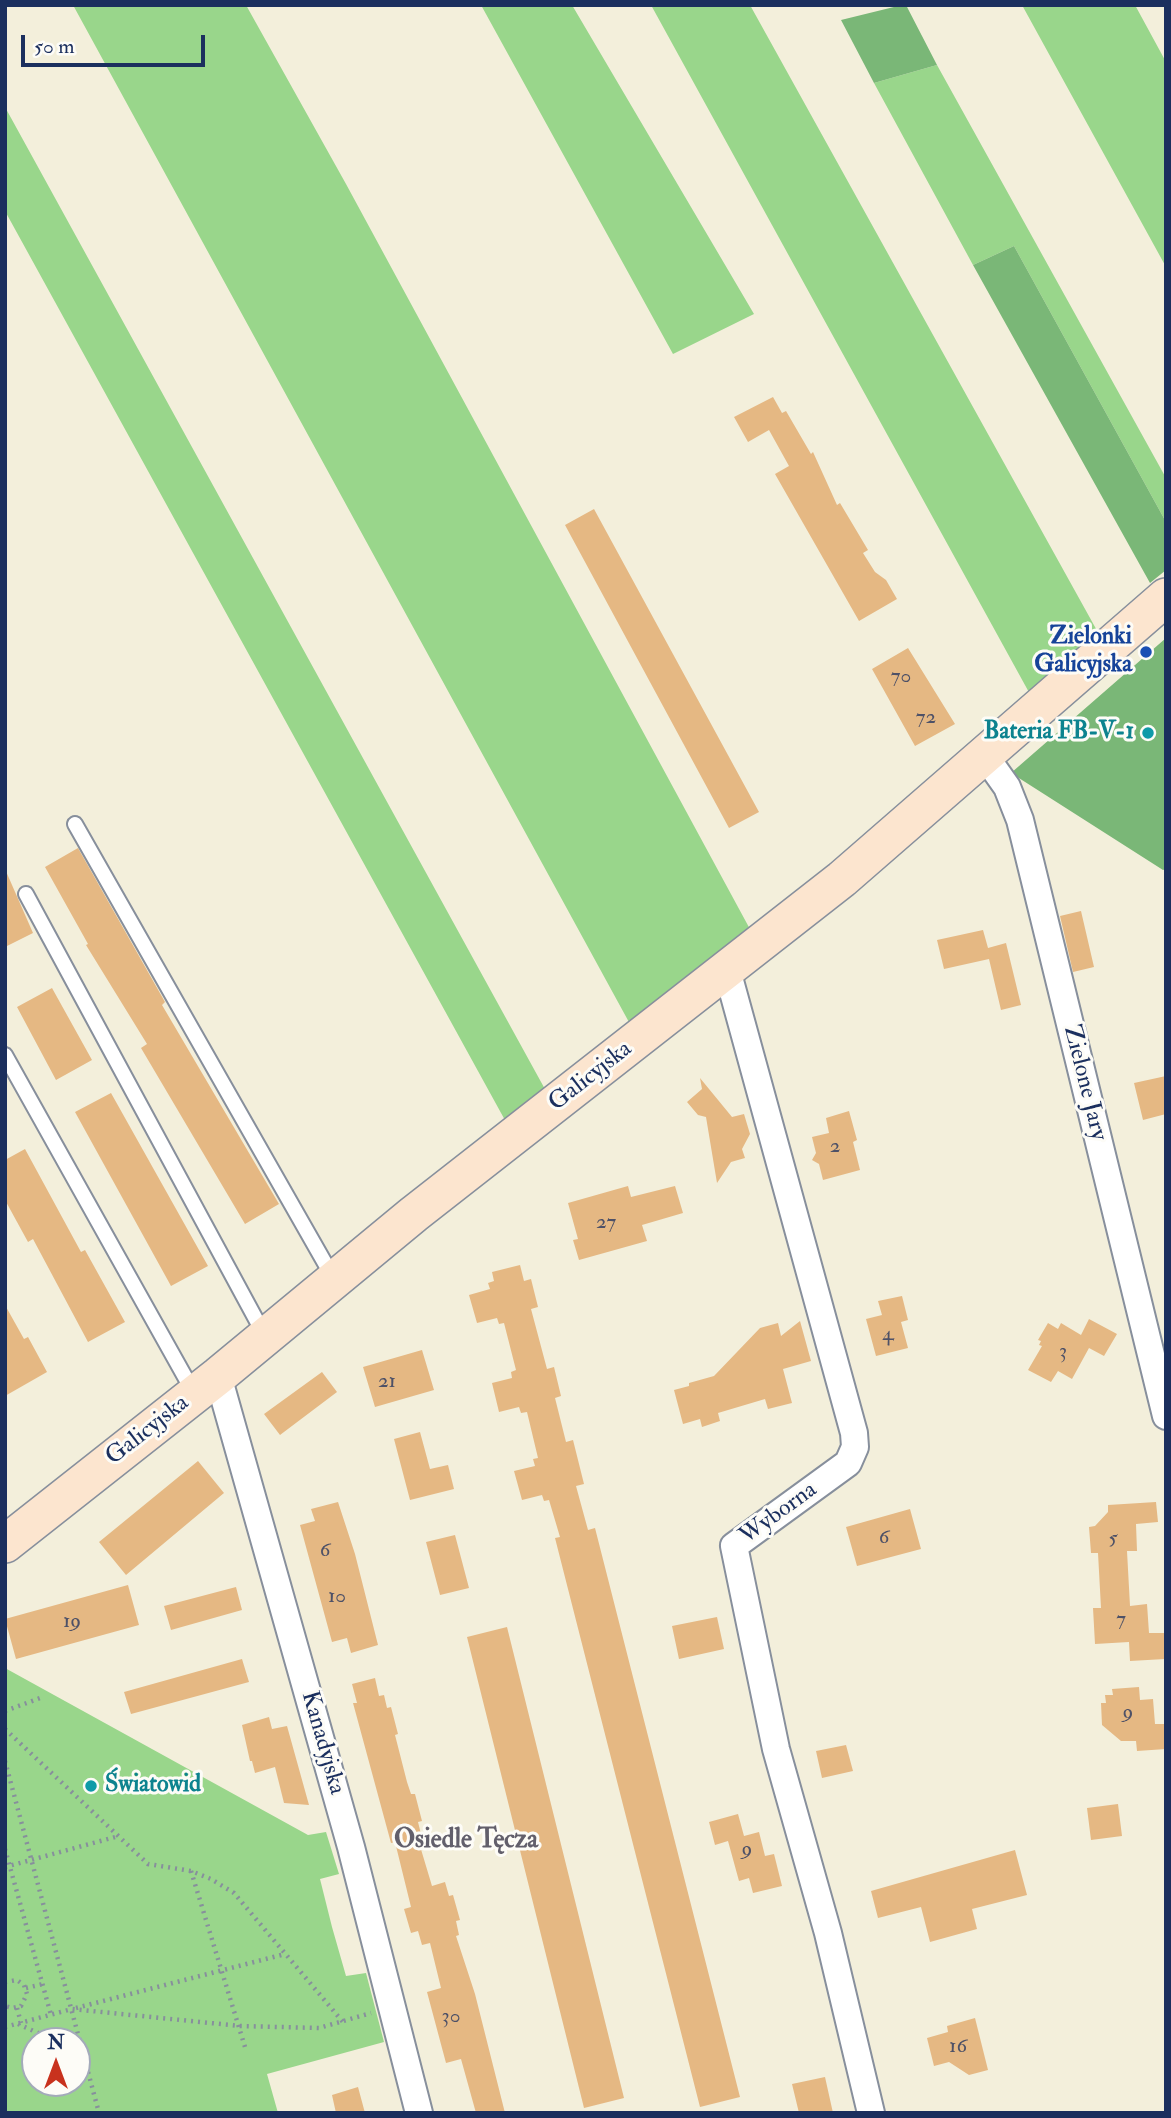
<!DOCTYPE html>
<html>
<head>
<meta charset="utf-8">
<style>
	body { margin:0 }
	#map { position:relative; width:1171px; height:2118px; overflow:hidden; background:#f3efdb; font-family:"IM FELL Double Pica",serif }
	canvas { display:block }
	.frame { position:absolute; inset:0; border:7px solid #1b2f5e; pointer-events:none }
	.north { position:absolute; left:21px; top:2027px; width:70px; height:70px; box-sizing:border-box; background:#fdfcf7; border:2px solid #a3aaba; border-radius:50%; rotate:0deg; font-size:19px; font-weight:700; line-height:28px; text-align:center; color:#1b2f5e }
	.north::after { content:''; display:block; margin:auto; width:24px; height:32px; background:#c8321e; clip-path:polygon(50% 0,100% 100%,50% 72%,0 100%) }
	.scale { position:absolute; left:21px; top:35px; width:184px; height:32px; box-sizing:border-box; border:4px solid #1b2f5e; border-top:0; padding-left:9px; font-size:21px; line-height:24px; white-space:nowrap; color:#1b2f5e; -webkit-text-stroke:5px #fdfcf7; paint-order:stroke }
</style>
</head>
<body>
<div id="map">
<canvas width="1171" height="2118"></canvas>
<div class="frame"></div>
<div class="north">N</div>
<div class="scale">50 m</div>
</div>
<script>
const ctx = document.querySelector('canvas').getContext('2d');
ctx.lineJoin = 'round';
function fillPath(path, color) { ctx.fillStyle = color; ctx.fill(path, 'evenodd'); }
const poly = rows => new Path2D(rows.map(r => 'M' + r).join(''));
function trace(path, color, width, dash) { ctx.strokeStyle = color; ctx.lineWidth = width; ctx.lineCap = dash ? 'butt' : 'round'; ctx.setLineDash(dash || []); ctx.stroke(path); }
function write(font, color, halo, rows, align = 'center') {
  ctx.font = font + ' "IM FELL Double Pica",serif'; ctx.lineWidth = 6; ctx.setLineDash([]); ctx.textBaseline = 'middle'; ctx.strokeStyle = halo; ctx.fillStyle = color; for (const [text, x, y, turn = 0] of rows) {
    ctx.save(); ctx.translate(x, y); ctx.rotate((+turn || 0) * Math.PI / 180); ctx.textAlign = isNaN(turn) ? turn : align; if (halo) ctx.strokeText(text, 0, 0); ctx.fillText(text, 0, 0); ctx.restore();
  }
}
fillPath(poly([
	[73,5,246,5,346,184,751,931,630,1024],
	[481,5,572,5,754,314,673,354],
	[651,5,750,5,1100,636,1031,696],
	[1022,5,1135,5,1166,62,1166,267],
	[937,65,1166,478,1166,522,1014,246,973,265,874,83],
	[5,107,546,1091,506,1122,5,211],
	[5,1668,308,1835,326,1832,339,1874,320,1879,332,1927,346,1976,366,1973,384,2042,267,2074,278,2113,5,2113],
	[35,2041,77,2041,77,2083,35,2083]
]), '#99d68b');
fillPath(poly([
	[902,5,906,5,937,65,874,83,841,20],
	[1014,246,1166,522,1166,570,1150,583,973,265],
	[1166,638,1166,869,1163,870,1011,773]
]), '#7ab777');
fillPath(poly([
	[773,397,782,413,786,411,811,454,813,452,837,505,840,503,868,550,863,553,875,572,886,580,897,599,859,621,775,474,789,466,769,430,748,442,734,417],
	[594,509,759,812,729,828,565,525],
	[908,648,955,724,915,746,872,669],
	[78,848,165,1002,162,1005,279,1204,245,1224,141,1048,147,1044,86,945,88,944,45,867],
	[5,869,33,933,5,947],
	[1081,911,1094,967,1073,972,1060,916],
	[983,930,988,948,1006,943,1021,1005,1001,1010,989,959,944,969,937,940],
	[52,988,92,1060,56,1080,17,1007],
	[1166,1076,1166,1114,1143,1120,1134,1083],
	[700,1078,732,1117,744,1114,750,1134,742,1149,745,1158,731,1162,717,1183,706,1117,698,1115,687,1102,702,1089],
	[111,1093,208,1266,171,1286,75,1112],
	[849,1111,857,1140,853,1142,860,1170,823,1180,819,1164,812,1160,816,1153,812,1137,829,1133,826,1118],
	[25,1149,81,1252,85,1250,125,1322,88,1342,33,1239,28,1242,5,1200,5,1160],
	[628,1186,631,1197,675,1186,683,1213,642,1225,647,1241,579,1260,573,1240,578,1239,568,1203],
	[520,1265,524,1281,531,1279,538,1307,531,1309,547,1369,554,1367,561,1396,555,1398,566,1442,573,1440,584,1484,576,1486,588,1530,595,1528,740,2097,700,2107,555,1538,560,1537,549,1500,544,1501,542,1495,522,1500,514,1471,535,1466,533,1459,538,1458,527,1412,521,1413,519,1407,499,1412,492,1383,512,1378,511,1372,516,1370,504,1323,499,1324,497,1318,477,1323,469,1295,490,1289,488,1283,494,1281,492,1272],
	[902,1296,908,1320,901,1322,908,1348,876,1356,866,1319,882,1315,878,1301],
	[5,1305,24,1339,28,1337,47,1372,5,1396],
	[1089,1319,1117,1334,1104,1356,1089,1348,1072,1379,1058,1371,1051,1382,1028,1370,1042,1346,1039,1345,1041,1341,1038,1340,1048,1323,1058,1329,1061,1323,1081,1335],
	[800,1321,811,1361,783,1369,792,1403,768,1409,765,1399,718,1413,720,1421,702,1427,700,1419,683,1424,674,1390,689,1386,689,1383,714,1376,760,1328,778,1323,781,1336],
	[422,1350,434,1390,375,1407,363,1367],
	[322,1372,337,1392,280,1435,264,1414],
	[420,1432,430,1469,448,1465,454,1489,410,1500,394,1439],
	[198,1461,224,1493,126,1575,99,1542],
	[338,1502,355,1554,378,1645,351,1653,347,1638,332,1642,300,1525,315,1521,311,1509],
	[1156,1502,1158,1522,1136,1524,1137,1551,1127,1551,1130,1606,1147,1604,1149,1633,1164,1633,1165,1659,1130,1661,1129,1642,1095,1644,1093,1608,1101,1608,1098,1553,1091,1553,1089,1527,1095,1526,1108,1512,1108,1505],
	[910,1509,921,1549,857,1566,846,1527],
	[455,1535,469,1588,440,1595,426,1542],
	[128,1585,139,1625,16,1659,5,1619],
	[236,1587,242,1610,171,1630,164,1606],
	[717,1617,724,1649,679,1659,672,1626],
	[507,1627,624,2098,584,2108,467,1637],
	[242,1659,249,1682,131,1714,124,1692],
	[375,1678,379,1696,384,1695,387,1708,391,1707,398,1734,395,1735,407,1782,411,1794,415,1794,422,1821,418,1822,421,1834,417,1836,432,1886,445,1882,449,1896,453,1895,460,1920,456,1921,459,1935,456,1936,475,1994,505,2113,476,2113,461,2059,446,2063,427,1992,441,1988,430,1943,422,1945,418,1931,411,1933,404,1909,411,1907,395,1842,391,1843,353,1703,357,1703,352,1684],
	[1139,1687,1140,1700,1153,1699,1155,1724,1166,1724,1166,1749,1137,1751,1136,1741,1121,1741,1102,1725,1101,1703,1106,1703,1105,1695,1113,1695,1112,1689],
	[269,1717,272,1729,287,1726,309,1805,284,1803,275,1767,255,1773,252,1761,250,1761,242,1725],
	[846,1745,853,1771,822,1778,816,1751],
	[1118,1804,1122,1836,1091,1840,1087,1808],
	[738,1814,744,1836,759,1832,765,1856,774,1854,782,1886,753,1893,749,1878,739,1881,728,1841,715,1845,709,1822],
	[1015,1850,1027,1895,972,1909,977,1929,930,1942,921,1907,878,1918,871,1891],
	[975,2018,988,2070,969,2075,949,2062,934,2066,927,2038,948,2032,947,2026],
	[825,2077,833,2113,799,2113,792,2084],
	[358,2087,365,2113,336,2113,332,2095]
]), '#e5b883');
const lane = poly([
	[75,824,334,1279],
	[26,894,265,1336],
	[5,1055,194,1393]
]);
const street = poly([
	[985,756,1007,787,1020,820,1166,1416],
	[727,970,854,1433,855,1447,848,1463,734,1546,776,1749,828,1933,871,2113],
	[218,1376,351,1847,419,2113]
]);
const secondary = poly([
	[5,1544,218,1376,414,1214,842,879,1166,597]
]);
trace(lane, '#878f9c', 18);
trace(street, '#878f9c', 30);
trace(secondary, '#878f9c', 40);
trace(poly([
	[5,1711,43,1697],
	[5,1729,148,1864,191,1871,211,1879,234,1893,343,2022],
	[5,1761,99,2113],
	[5,1849,51,2015],
	[5,1867,119,1836],
	[191,1871,245,2047],
	[5,1982,17,1980,24,1985,27,1994,21,2006,12,2008,5,2006],
	[26,1988,43,1984],
	[17,2008,21,2023],
	[76,2008,285,1954],
	[18,2024,56,2041],
	[5,2027,72,2009,240,2026,319,2028,371,2013]
]), '#878f9c', 4.5, [2, 5]);
trace(lane, '#fff', 14);
trace(street, '#fff', 26);
trace(secondary, '#fce5cf', 37);
for (const [x, y, r, color] of [
	[1146,652,7,"#1a4fb4"],
	[1148,733,7,"#0f9aa8"],
	[91,1786,7,"#0f9aa8"]
]) { const dot = new Path2D(); dot.arc(x, y, r, 0, 2 * Math.PI); ctx.fillStyle = color; ctx.fill(dot); trace(dot, '#fdfcf7', 2.5); }
write('21px', '#4e5167', null, [
	["70",901,677],
	["72",926,718],
	["2",835,1147],
	["27",606,1223],
	["4",888,1335],
	["3",1063,1352],
	["21",387,1382],
	["6",884,1538],
	["5",1113,1539],
	["6",325,1551],
	["10",337,1597],
	["7",1121,1620],
	["19",72,1622],
	["9",1128,1713],
	["9",747,1850],
	["30",451,2017],
	["16",958,2047]
]);
write('bold 24px', '#164399', '#fdfcf7', [
	["Zielonki",1132,638],
	["Galicyjska",1132,666]
], 'right');
write('bold 24px', '#0d838f', '#fdfcf7', [
	["Bateria FB-V-1",1134,733],
	["Światowid",105,1786,"left"]
], 'right');
write('24px', '#1b2f5e', '#fdfcf7', [
	["Galicyjska",591,1077,-38],
	["Zielone Jary",1084,1083,76],
	["Galicyjska",148,1431,-38],
	["Wyborna",779,1514,-36],
	["Kanadyjska",322,1743,74]
]);
write('bold 26px', '#625f6b', '#fdfcf7', [
	["Osiedle Tęcza",466,1841]
]);
</script>
</body>
</html>
